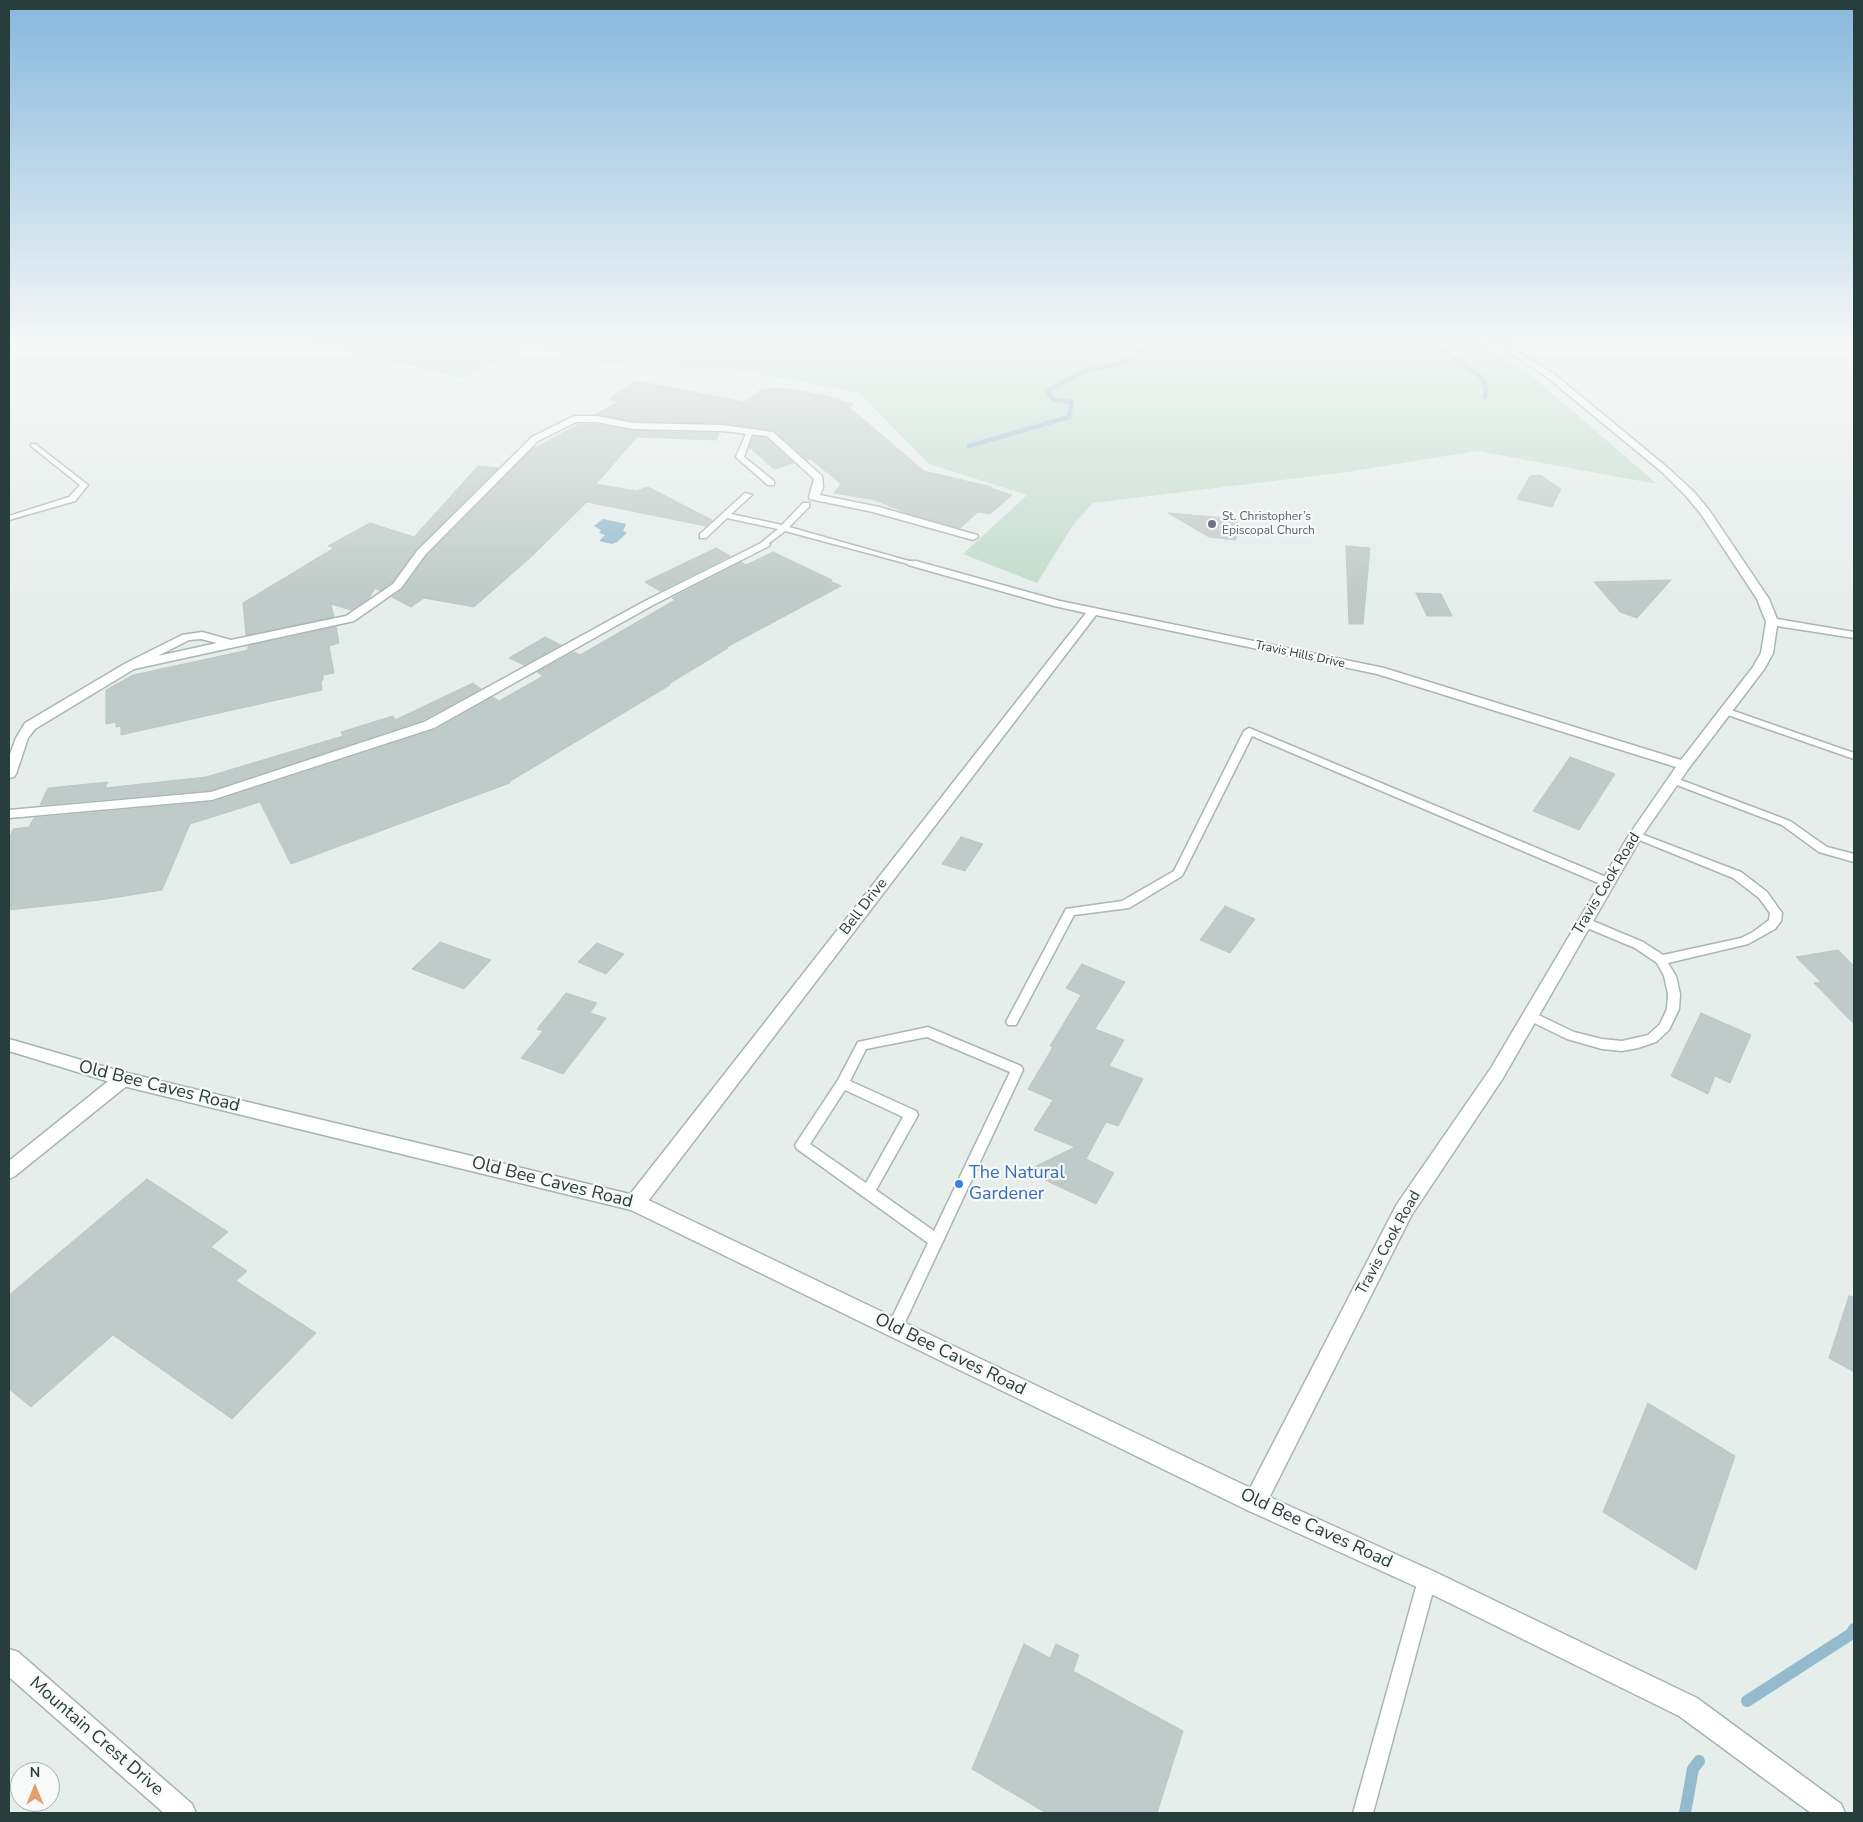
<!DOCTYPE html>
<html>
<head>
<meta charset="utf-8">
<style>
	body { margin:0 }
	#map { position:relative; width:1863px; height:1822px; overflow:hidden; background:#e6eeec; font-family:"Nunito Sans",sans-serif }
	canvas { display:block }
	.frame { position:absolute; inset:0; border:10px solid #273e3c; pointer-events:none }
	.north { position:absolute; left:10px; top:1762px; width:50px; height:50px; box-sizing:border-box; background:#f7faf9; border:1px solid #a4afad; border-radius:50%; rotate:0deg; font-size:14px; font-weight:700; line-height:20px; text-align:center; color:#273e3c }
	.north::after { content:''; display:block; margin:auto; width:18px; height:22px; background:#e59e6d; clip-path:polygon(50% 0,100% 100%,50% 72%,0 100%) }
</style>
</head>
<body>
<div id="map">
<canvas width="1863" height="1822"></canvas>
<div class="frame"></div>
<div class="north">N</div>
</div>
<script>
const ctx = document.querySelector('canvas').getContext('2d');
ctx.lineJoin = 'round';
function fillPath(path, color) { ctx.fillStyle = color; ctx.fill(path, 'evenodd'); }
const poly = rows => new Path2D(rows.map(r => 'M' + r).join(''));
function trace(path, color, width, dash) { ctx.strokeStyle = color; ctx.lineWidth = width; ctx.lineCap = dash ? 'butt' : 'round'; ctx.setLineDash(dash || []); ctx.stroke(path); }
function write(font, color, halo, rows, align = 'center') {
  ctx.font = font + ' "Nunito Sans",sans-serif'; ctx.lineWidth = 4.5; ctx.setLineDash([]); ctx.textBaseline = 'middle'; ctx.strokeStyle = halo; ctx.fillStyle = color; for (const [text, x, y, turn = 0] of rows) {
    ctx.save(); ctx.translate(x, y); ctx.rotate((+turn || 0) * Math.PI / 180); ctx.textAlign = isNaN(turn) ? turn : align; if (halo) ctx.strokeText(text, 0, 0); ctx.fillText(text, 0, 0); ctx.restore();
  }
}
fillPath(poly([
	[316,343,1477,343,1525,370,1657,484,1477,451,1347,472,1093,503,1073,525,1037,583,963,554,1027,495,929,464,859,393,729,368,623,367,531,345,461,378]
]), '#c2dccd');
fillPath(poly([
	[603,519,626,524,623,531,627,533,617,542,612,544,599,541,605,535,599,533,601,530,594,526]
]), '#94bbcd');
trace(poly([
	[1426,343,1446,352,1482,378,1486,388,1485,397],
	[969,446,1069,417,1072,402,1054,400,1047,391,1087,370,1123,363,1152,343]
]), '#94bbcd', 4.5);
trace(poly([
	[1747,1701,1851,1634,1854,1629],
	[1685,1813,1693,1769,1699,1761]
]), '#94bbcd', 12);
const building = poly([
	[636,381,745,402,762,389,791,389,840,399,838,400,853,404,849,407,924,471,992,487,990,488,1012,495,990,514,978,512,960,528,907,513,875,500,834,493,841,484,811,459,807,460,773,430,723,423,633,421,596,414,619,401,610,400,614,398,611,397,636,381],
	[579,424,597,424,633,431,719,433,716,440,637,437,596,484,636,491,648,487,712,520,706,526,587,502,531,557,474,607,424,598,411,607,392,597,403,589,426,556,531,450,579,424],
	[753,436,766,438,794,463,774,469,749,447,753,436],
	[478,466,498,468,416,550,392,583,380,591,375,588,369,598,351,610,331,604,334,617,246,635,243,603,334,548,328,546,370,523,414,537,478,466],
	[1540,475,1561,489,1552,507,1517,499,1530,476,1540,475],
	[1168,513,1238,519,1236,540,1209,537,1168,513],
	[1346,546,1370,548,1363,624,1349,624,1346,546],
	[716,548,730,556,660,591,645,582,716,548],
	[773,552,832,580,830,581,841,586,727,647,728,648,669,684,670,685,509,782,510,783,291,864,260,802,190,824,162,890,100,900,9,910,9,839,13,829,29,827,34,818,213,802,435,730,493,697,499,701,543,676,537,672,574,652,580,655,675,600,672,598,741,562,746,565,773,552],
	[1671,580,1637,618,1620,612,1594,582,1671,580],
	[1416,593,1441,594,1452,616,1427,616,1416,593],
	[336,627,339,643,329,646,334,673,323,675,323,680,321,681,322,690,121,735,121,726,116,727,116,722,106,724,106,690,133,675,248,650,248,646,336,627],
	[545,637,561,645,524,665,509,658,545,637],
	[473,683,481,689,423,720,211,790,40,805,48,788,108,782,105,788,206,777,343,736,341,732,393,716,395,720,473,683],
	[1570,757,1615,774,1579,830,1533,811,1570,757],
	[961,837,983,844,965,871,942,864,961,837],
	[1225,906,1255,919,1230,953,1200,940,1225,906],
	[440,942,491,960,464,989,412,969,440,942],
	[597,943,624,954,606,974,578,962,597,943],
	[1838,950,1854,966,1854,1024,1814,983,1821,982,1796,957,1838,950],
	[1082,964,1125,982,1095,1029,1124,1040,1109,1066,1143,1079,1118,1126,1106,1122,1086,1159,1114,1173,1096,1204,1026,1171,1075,1147,1034,1130,1053,1100,1028,1089,1053,1047,1050,1046,1081,995,1066,988,1082,964],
	[566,993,597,1003,590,1013,606,1018,563,1074,521,1058,543,1031,537,1029,566,993],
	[1701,1013,1751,1035,1730,1083,1715,1076,1708,1094,1671,1076,1701,1013],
	[147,1179,228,1232,211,1247,247,1271,236,1281,316,1333,232,1419,113,1335,31,1407,9,1389,9,1295,147,1179],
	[1849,1296,1854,1297,1854,1372,1829,1358,1849,1296],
	[1648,1403,1735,1456,1696,1570,1603,1512,1648,1403],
	[1024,1644,1050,1658,1056,1644,1079,1655,1073,1671,1183,1731,1157,1813,1046,1813,972,1769,1024,1644]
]);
fillPath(building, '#bfcbc8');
trace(building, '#b9c7c3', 1);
const lane = poly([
	[750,429,753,431,744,457,774,481,774,485,768,485,736,457,747,431,750,429],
	[31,444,35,444,88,485,75,501,9,520,9,516,69,497,80,485,31,446,31,444],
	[745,493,752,495,731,514,782,525,803,503,809,503,809,507,789,527,916,563,912,565,785,531,765,546,761,544,762,542,778,529,727,518,706,538,700,538,700,534,745,493],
	[1725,708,1854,753,1854,759,1722,713,1722,709,1725,708],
	[1249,728,1611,879,1612,882,1607,886,1603,885,1252,736,1182,876,1129,908,1074,915,1016,1025,1008,1025,1006,1022,1066,909,1122,901,1174,871,1244,731,1249,728],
	[1673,777,1790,821,1827,847,1854,854,1854,862,1819,852,1782,825,1669,782,1668,780,1669,778,1673,777],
	[1636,832,1741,872,1767,892,1782,913,1781,921,1775,929,1748,944,1668,963,1676,976,1680,994,1679,1009,1669,1030,1656,1042,1638,1048,1622,1051,1602,1049,1567,1039,1526,1019,1524,1016,1526,1013,1530,1011,1574,1032,1602,1039,1622,1041,1648,1035,1660,1024,1667,1009,1668,994,1664,976,1657,963,1635,948,1580,925,1578,922,1580,919,1588,919,1643,942,1663,955,1741,938,1753,932,1769,920,1770,913,1759,898,1733,878,1632,837,1631,835,1632,833,1636,832],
	[928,1027,1021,1066,1023,1070,900,1333,895,1335,890,1333,887,1328,928,1243,797,1149,795,1145,838,1080,858,1042,928,1027],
	[927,1037,1010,1072,934,1231,876,1190,918,1115,916,1111,850,1081,866,1049,927,1037],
	[845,1090,903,1117,866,1183,810,1144,845,1090],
	[1427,1571,1433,1574,1436,1580,1373,1813,1353,1813,1418,1580,1421,1574,1427,1571]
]);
const street = poly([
	[1494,343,1503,343,1554,374,1668,468,1694,492,1709,510,1769,599,1777,619,1854,632,1854,638,1777,626,1773,653,1765,668,1689,768,1642,836,1503,1078,1411,1216,1263,1510,1255,1513,1247,1510,1244,1502,1247,1494,1397,1204,1491,1068,1629,835,1676,767,1377,674,1096,615,642,1209,635,1211,628,1209,626,1203,628,1197,1086,613,1054,606,908,565,907,563,908,561,916,561,1060,601,1384,668,1681,760,1753,667,1761,653,1766,622,1757,599,1701,514,1686,496,1662,472,1548,378,1494,343],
	[574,416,597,416,633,423,723,425,773,432,822,476,823,487,820,495,879,507,977,535,978,537,973,540,873,512,810,499,809,497,814,479,767,436,723,431,633,429,597,422,576,422,538,441,425,555,401,588,354,621,134,669,35,729,28,738,16,774,14,777,9,778,9,757,16,738,25,723,126,663,182,635,202,632,231,640,346,616,393,584,417,551,532,437,574,416],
	[201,639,217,643,158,656,189,640,201,639],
	[765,541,770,544,769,546,653,605,434,728,212,800,9,818,9,810,211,792,424,722,645,601,765,541],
	[123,1072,129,1074,132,1079,129,1084,15,1176,9,1179,9,1161,117,1074,123,1072],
	[9,1649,18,1652,192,1804,196,1813,164,1813,9,1677,9,1649]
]);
const secondary = poly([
	[9,1039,123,1072,642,1197,1263,1494,1435,1572,1697,1698,1841,1804,1845,1813,1811,1813,1679,1716,1419,1588,1247,1510,631,1210,123,1086,9,1051,9,1039]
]);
trace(lane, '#a9b6b4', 3);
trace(street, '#a9b6b4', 3);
trace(secondary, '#a3b5b2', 3);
fillPath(lane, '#fff');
fillPath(street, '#fff');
fillPath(secondary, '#fff');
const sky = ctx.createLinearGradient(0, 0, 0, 598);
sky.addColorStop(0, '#86b7dd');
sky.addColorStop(0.57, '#f4f7f6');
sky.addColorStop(1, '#f4f7f600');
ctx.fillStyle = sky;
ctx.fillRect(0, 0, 1863, 598);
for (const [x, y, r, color] of [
	[1212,524,5,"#6b7280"],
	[959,1184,5,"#3f7fe0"]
]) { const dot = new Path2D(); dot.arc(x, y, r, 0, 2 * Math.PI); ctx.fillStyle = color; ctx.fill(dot); trace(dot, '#f7faf9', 2); }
write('12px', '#5b616d', '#f7faf9', [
	["St. Christopher’s",1222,517],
	["Episcopal Church",1222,531]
], 'left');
write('12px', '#273e3c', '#f7faf9', [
	["Travis Hills Drive",1300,655,12]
]);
write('15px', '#273e3c', '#f7faf9', [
	["Travis Cook Road",1607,884,-59],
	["Bell Drive",864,907,-52],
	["Travis Cook Road",1389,1243,-61]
]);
write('18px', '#273e3c', '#f7faf9', [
	["Old Bee Caves Road",159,1087,14],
	["Old Bee Caves Road",552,1183,14],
	["Old Bee Caves Road",950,1355,26],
	["Old Bee Caves Road",1316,1529,25],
	["Mountain Crest Drive",96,1737,41]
]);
write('18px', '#366cbe', '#f7faf9', [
	["The Natural",969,1174],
	["Gardener",969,1195]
], 'left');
</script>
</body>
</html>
